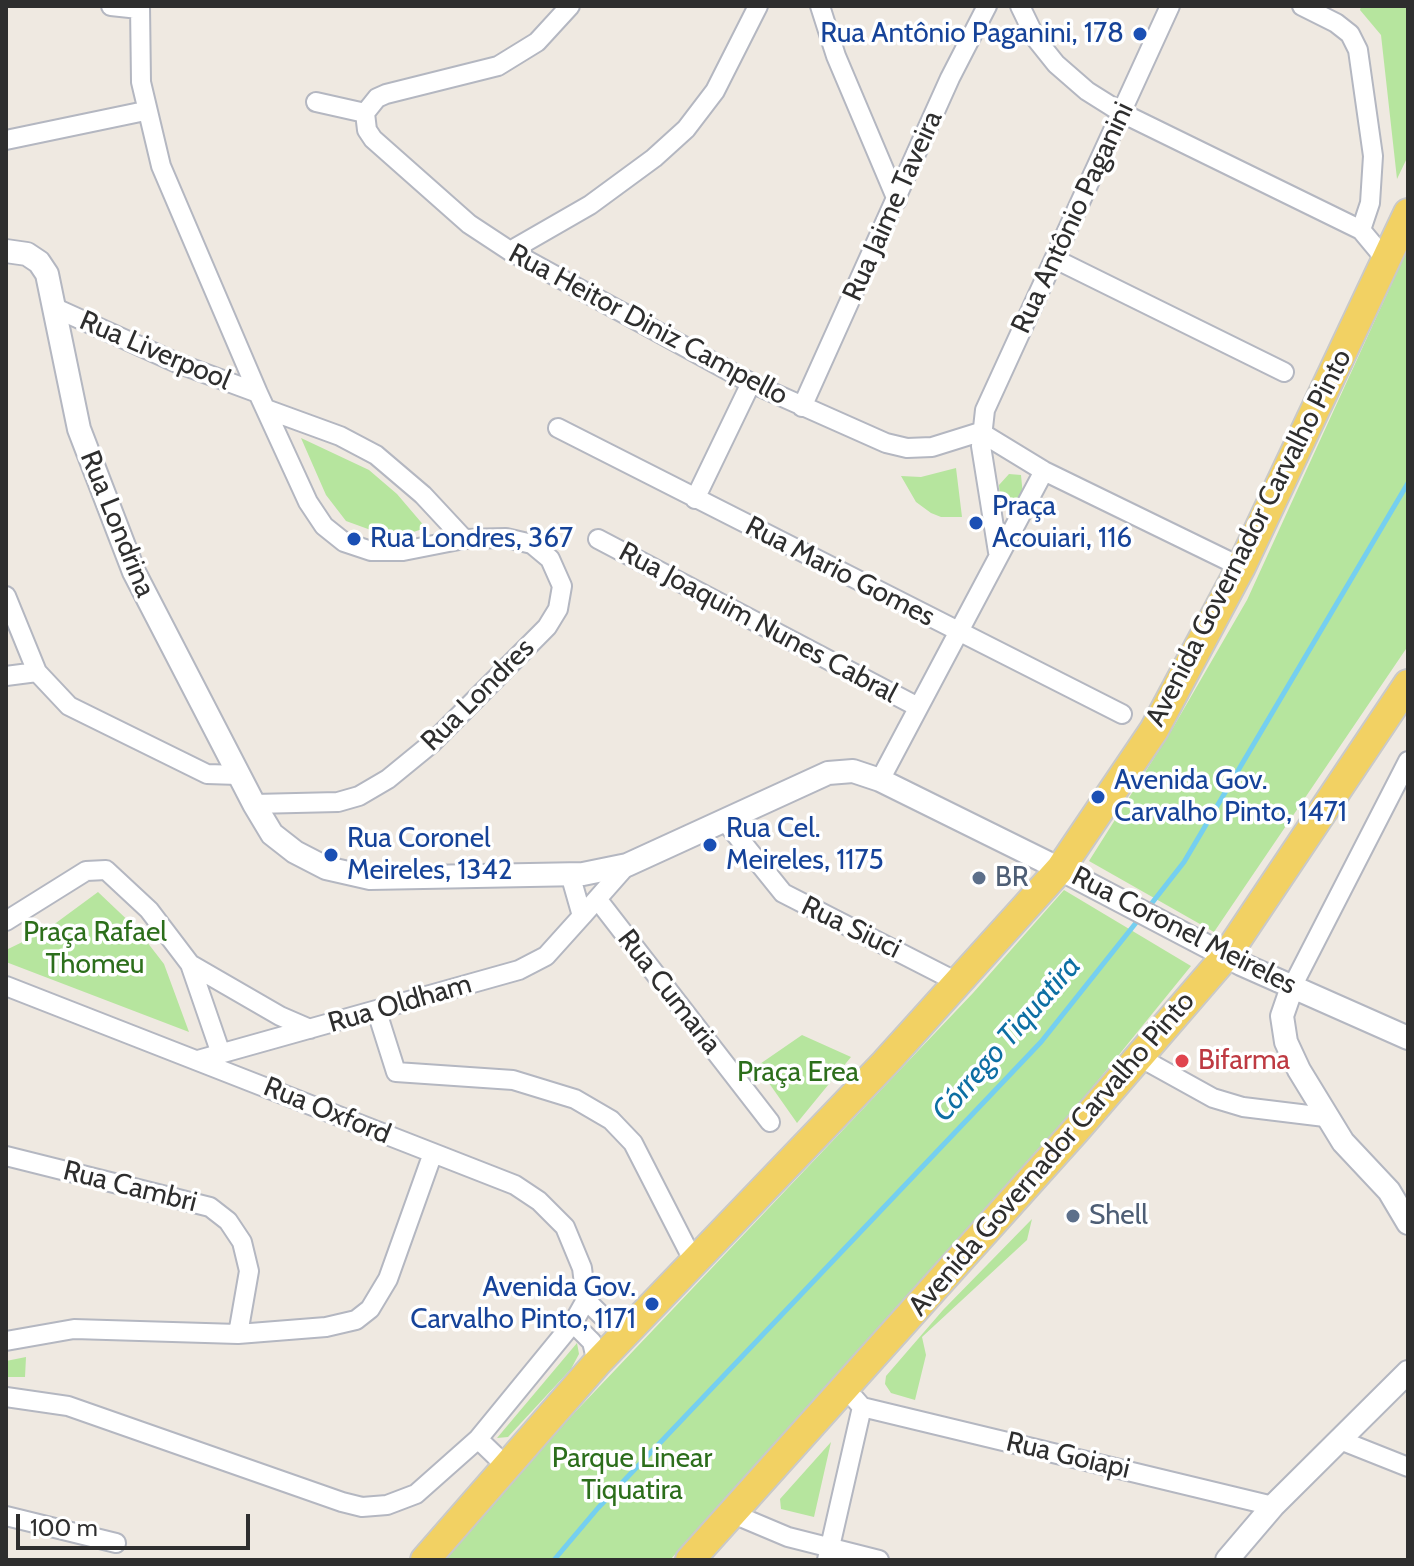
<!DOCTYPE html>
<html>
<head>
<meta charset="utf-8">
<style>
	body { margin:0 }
	#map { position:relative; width:1414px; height:1566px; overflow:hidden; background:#efe9e1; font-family:Cabin,sans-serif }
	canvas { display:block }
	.frame { position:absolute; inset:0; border:8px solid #2e2e2e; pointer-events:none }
	.scale { position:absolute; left:16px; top:1514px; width:234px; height:36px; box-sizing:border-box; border:4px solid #2e2e2e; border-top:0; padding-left:10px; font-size:24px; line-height:28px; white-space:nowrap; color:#2e2e2e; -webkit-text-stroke:6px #fff; paint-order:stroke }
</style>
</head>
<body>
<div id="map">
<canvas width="1414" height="1566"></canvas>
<div class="frame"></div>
<div class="scale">100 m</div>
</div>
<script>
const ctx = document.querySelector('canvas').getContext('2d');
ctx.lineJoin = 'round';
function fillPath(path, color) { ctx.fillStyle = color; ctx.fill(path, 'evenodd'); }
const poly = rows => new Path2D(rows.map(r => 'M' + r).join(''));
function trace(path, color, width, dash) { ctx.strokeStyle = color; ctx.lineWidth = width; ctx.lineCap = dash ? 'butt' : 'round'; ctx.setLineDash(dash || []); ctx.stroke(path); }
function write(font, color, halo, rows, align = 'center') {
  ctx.font = font + ' Cabin,sans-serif'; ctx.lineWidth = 7; ctx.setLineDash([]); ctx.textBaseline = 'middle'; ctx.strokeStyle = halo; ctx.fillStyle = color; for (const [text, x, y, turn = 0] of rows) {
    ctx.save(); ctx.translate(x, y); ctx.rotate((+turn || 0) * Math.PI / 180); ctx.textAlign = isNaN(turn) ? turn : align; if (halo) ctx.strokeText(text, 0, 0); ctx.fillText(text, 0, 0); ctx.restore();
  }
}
fillPath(poly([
	[1361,6,1408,6,1408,156,1397,179,1381,35,1360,10],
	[1408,248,1408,646,1214,932,1089,861,1171,731,1247,600],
	[301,438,369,470,397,494,426,528,410,533,379,533,346,521,326,495],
	[956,468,962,517,941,517,931,513,916,502,901,476,921,477],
	[1009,474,1021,475,1023,496,1011,506,1000,497,999,485],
	[1064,890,1191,966,1083,1099,670,1560,444,1560,541,1448,973,993],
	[98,892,137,929,164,964,189,1032,6,962,6,950,45,931],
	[802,1035,851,1057,797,1123,757,1066],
	[1032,1219,1027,1240,922,1337,926,1355,915,1400,891,1393,885,1384,886,1376,943,1310],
	[577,1343,579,1354,571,1369,508,1437,497,1438],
	[26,1357,25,1377,6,1377,6,1361],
	[831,1442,814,1517,781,1509,780,1499]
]), '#b6e59e');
trace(poly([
	[1148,908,1184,862,1408,483],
	[554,1560,598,1508,1041,1042,1139,919]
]), '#75cff0', 5);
const minor = poly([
	[111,6,139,9],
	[140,6,141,82,161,166,258,393,308,502,324,526,344,542,371,551,403,551,464,539,506,538,532,544,550,559,562,586,558,609,547,627,432,743,388,779,359,796,338,802,254,804],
	[820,6,836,56,897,200],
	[1020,6,1036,39,1056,64,1087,91,1122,113,1361,230,1386,260],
	[1302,6,1336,23,1350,34,1358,50,1373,156,1370,203,1361,230],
	[316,102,365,113,377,98,386,94,498,66,537,42,570,6],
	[365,113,367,130,373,139,469,224,510,251,751,383,886,443,907,448,932,447,980,432],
	[6,140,145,111],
	[510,251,590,205,654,158,686,129,715,91,758,6],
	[1055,259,1284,372],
	[53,307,177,363,258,393],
	[802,407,950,78,987,6],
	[266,409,340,436,376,455,423,495,464,539],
	[558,428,1122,714],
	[980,432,1044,471,1241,567],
	[695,499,751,383],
	[598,539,918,707],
	[998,552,981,446,985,410,1170,6],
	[6,596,37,672,69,706,207,774,238,775],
	[6,676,37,672],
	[880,780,1044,471],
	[725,821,783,893,959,983],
	[570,874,582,916,627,865],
	[598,900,770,1122],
	[6,921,86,871,106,870,149,910,190,964,221,1054],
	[190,964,280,1016,310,1029],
	[6,986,515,1185,539,1201,565,1227,582,1268,586,1300,573,1323,478,1439,416,1494,387,1505,362,1507,342,1502,68,1406,6,1397],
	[1292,987,1408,761],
	[377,1012,396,1072,513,1080,575,1099,611,1120,633,1143,694,1262],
	[1139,1057,1213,1098,1243,1107,1325,1117],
	[198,1060,519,970,546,956,582,916],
	[6,1156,210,1207,228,1221,242,1242,249,1271,238,1334],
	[586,1300,602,1316,616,1322,637,1321],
	[573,1323,592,1342,597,1363],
	[6,1341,74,1329,238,1334,326,1327,356,1320,370,1309,388,1279,433,1153],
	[862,1407,1273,1506],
	[478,1439,505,1465],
	[1340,1440,1408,1467],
	[731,1513,788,1537,879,1560],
	[6,1516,116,1543],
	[827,1560,862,1407,855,1399]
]);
const tertiary = poly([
	[6,251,27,254,39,262,47,274,79,429,134,572,254,804,272,834,295,852,326,868,370,878,583,874,627,865,828,773,853,771,880,780,1060,869,1241,964,1408,1038],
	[1292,987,1282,1016,1286,1042,1299,1070,1343,1142,1389,1191,1408,1223],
	[1227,1560,1273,1506,1408,1372]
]);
const primary = poly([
	[425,1560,597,1363,885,1063,1060,869,1154,730,1241,567,1408,213],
	[690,1560,1076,1130,1226,956,1408,684]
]);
trace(minor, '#b4b7c1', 22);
trace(tertiary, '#b4b7c1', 26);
trace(primary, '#c9c9c9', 32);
trace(minor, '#fff', 18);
trace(tertiary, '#fff', 22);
trace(primary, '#f2d163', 28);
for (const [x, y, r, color] of [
	[1140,34,8,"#1a4fb4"],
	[976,523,8,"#1a4fb4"],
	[354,539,8,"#1a4fb4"],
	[1098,797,8,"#1a4fb4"],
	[710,845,8,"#1a4fb4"],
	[331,855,8,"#1a4fb4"],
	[979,878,8,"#5c6f8a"],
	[1182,1061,8,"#e0444e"],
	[1073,1216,8,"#5c6f8a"],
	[652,1304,8,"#1a4fb4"]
]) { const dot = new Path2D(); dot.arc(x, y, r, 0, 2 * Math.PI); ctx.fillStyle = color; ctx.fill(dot); trace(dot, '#fff', 3); }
write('28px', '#164399', '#fff', [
	["Rua Antônio Paganini, 178",1124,34,"right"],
	["Praça",992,507],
	["Acouiari, 116",992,539],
	["Rua Londres, 367",370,539],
	["Avenida Gov.",1114,781],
	["Carvalho Pinto, 1471",1114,813],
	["Rua Cel.",726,829],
	["Meireles, 1175",726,861],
	["Rua Coronel",347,839],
	["Meireles, 1342",347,871],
	["Avenida Gov.",636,1288,"right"],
	["Carvalho Pinto, 1171",636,1320,"right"]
], 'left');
write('28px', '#2e2e2e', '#fff', [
	["Rua Jaime Taveira",893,206,-66],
	["Rua Antônio Paganini",1073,218,-65],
	["Rua Heitor Diniz Campello",648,325,28],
	["Rua Liverpool",155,351,23],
	["Rua Londrina",117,524,68],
	["Avenida Governador Carvalho Pinto",1249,538,-63],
	["Rua Mario Gomes",840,572,27],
	["Rua Joaquim Nunes Cabral",758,623,28],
	["Rua Londres",478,695,-45],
	["Rua Siuci",851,928,26],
	["Rua Coronel Meireles",1184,931,27],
	["Rua Cumaria",669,992,52],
	["Rua Oldham",400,1004,-16],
	["Rua Oxford",327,1111,22],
	["Avenida Governador Carvalho Pinto",1052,1154,-49],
	["Rua Cambri",130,1187,14],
	["Rua Goiapi",1068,1456,13]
]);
write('28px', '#4e5e75', '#fff', [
	["BR",995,878],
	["Shell",1089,1216]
], 'left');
write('28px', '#2c6e1b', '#fff', [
	["Praça Rafael",95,933],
	["Thomeu",95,965],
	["Praça Erea",798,1073],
	["Parque Linear",632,1459],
	["Tiquatira",632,1491]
]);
write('28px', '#be3a42', '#fff', [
	["Bifarma",1198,1061]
], 'left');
write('italic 30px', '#0d6fa3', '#fff', [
	["Córrego Tiquatira",1007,1039,-49]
]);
</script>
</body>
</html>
